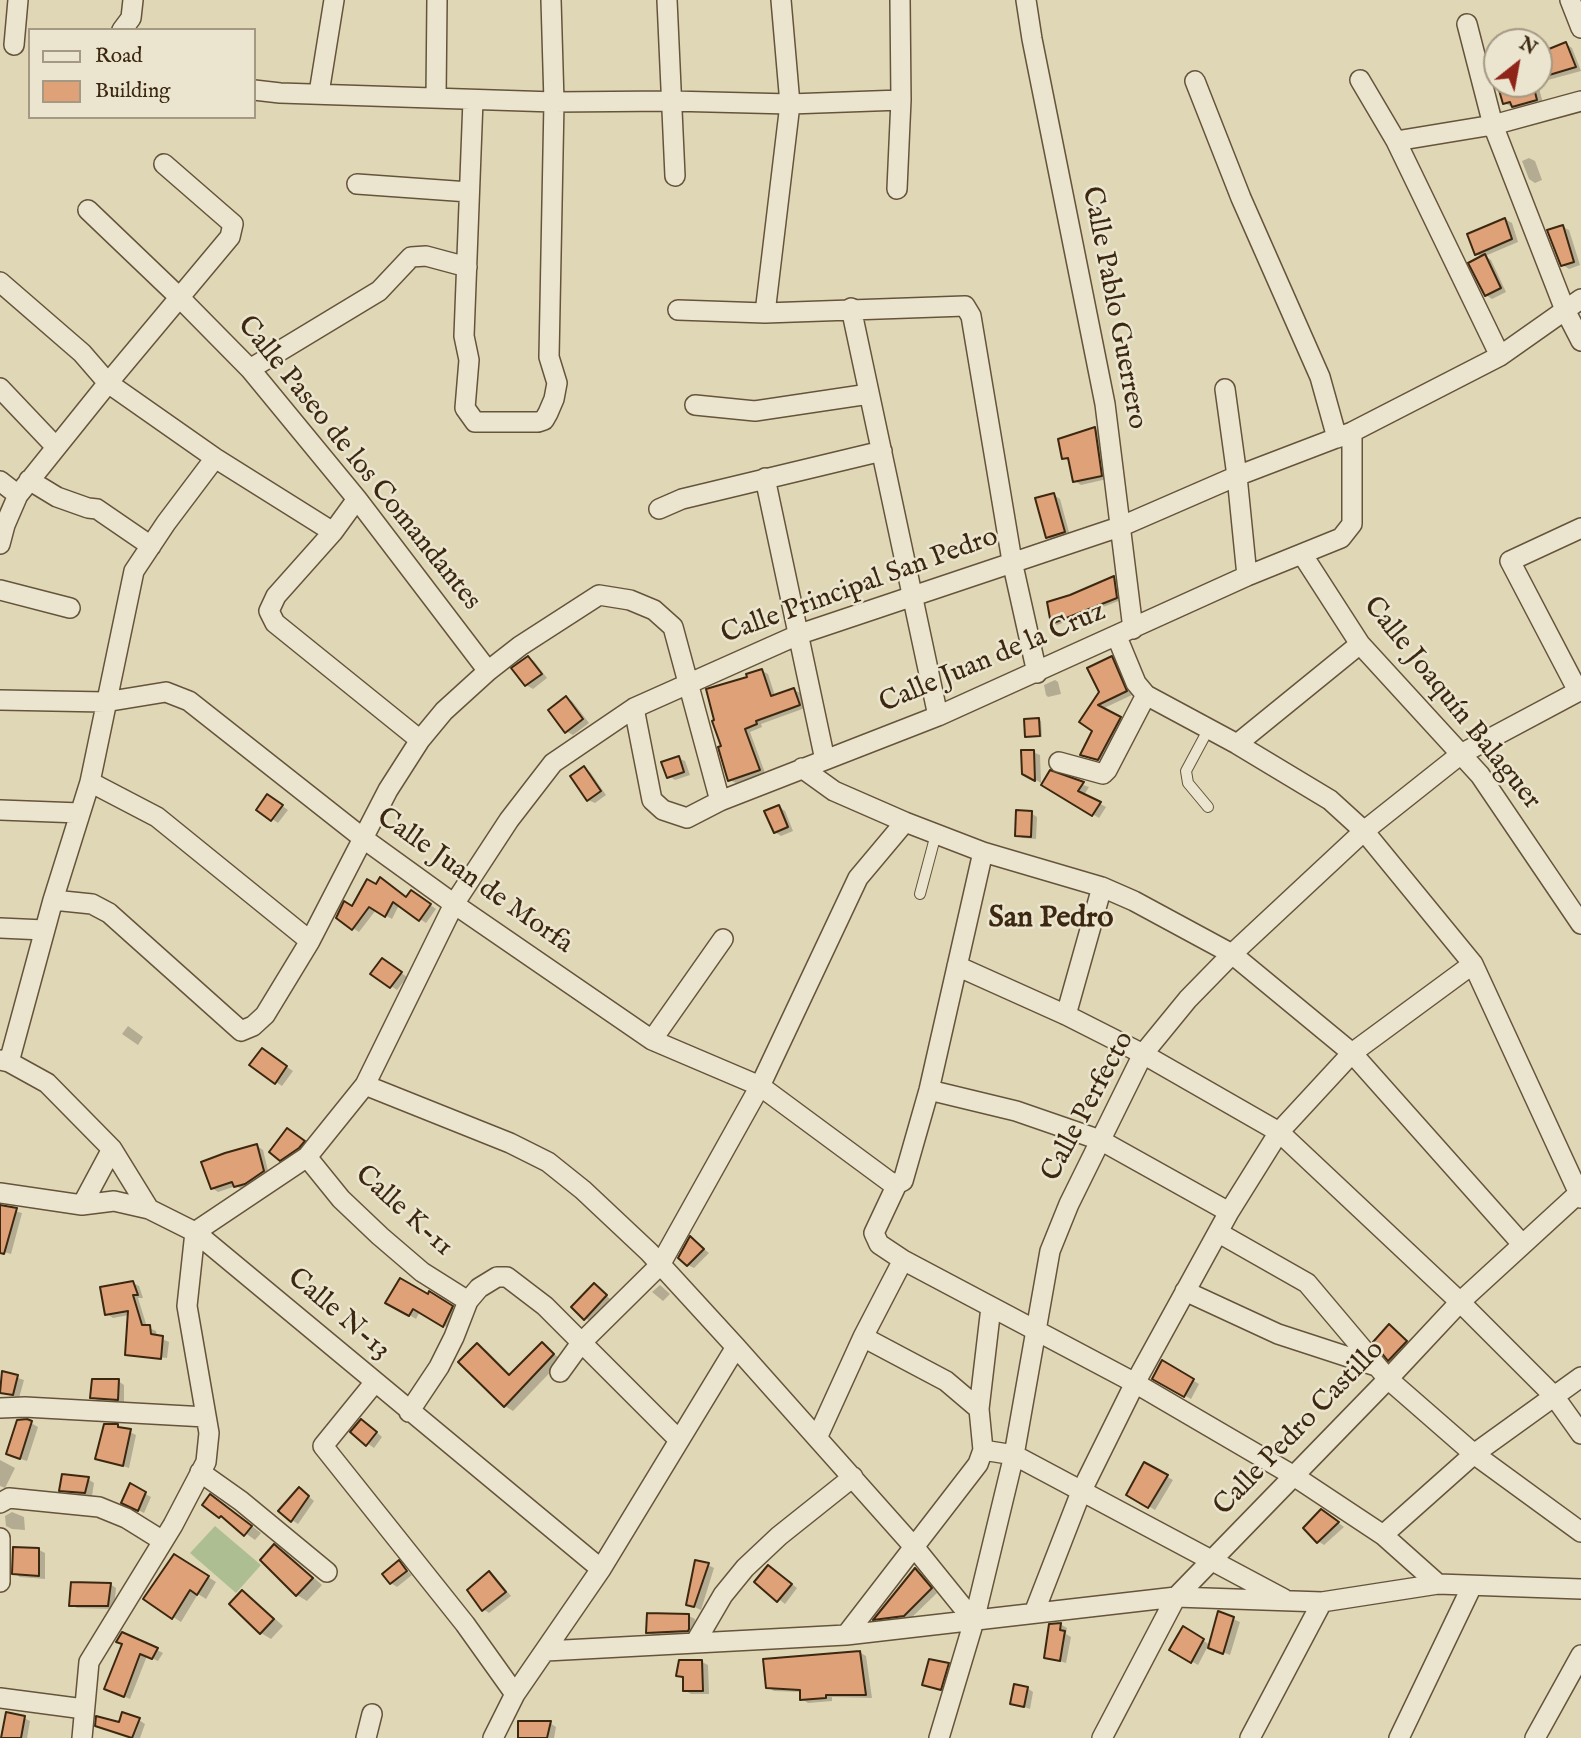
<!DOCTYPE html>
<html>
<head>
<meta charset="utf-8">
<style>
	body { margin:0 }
	#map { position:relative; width:1581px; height:1738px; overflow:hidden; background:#e0d7b7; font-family:"IM FELL English",serif }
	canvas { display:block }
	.legend { position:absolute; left:28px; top:28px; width:228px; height:91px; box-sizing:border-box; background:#ebe5d0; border:2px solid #a59983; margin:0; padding:9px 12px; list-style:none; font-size:21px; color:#3c2810 }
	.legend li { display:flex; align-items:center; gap:14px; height:35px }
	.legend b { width:35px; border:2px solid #a59983 }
	.north { position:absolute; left:1483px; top:28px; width:70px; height:70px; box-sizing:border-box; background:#ebe5d0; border:2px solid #a59983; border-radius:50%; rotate:31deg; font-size:19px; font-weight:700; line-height:28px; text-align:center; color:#3c2810 }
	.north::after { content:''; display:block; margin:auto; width:24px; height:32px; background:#8f2418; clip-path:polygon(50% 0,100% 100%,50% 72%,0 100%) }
</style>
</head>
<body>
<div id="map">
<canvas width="1581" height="1738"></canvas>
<ul class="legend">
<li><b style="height:9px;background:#ebe5d0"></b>Road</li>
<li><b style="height:19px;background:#dfa178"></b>Building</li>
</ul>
<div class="north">N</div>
</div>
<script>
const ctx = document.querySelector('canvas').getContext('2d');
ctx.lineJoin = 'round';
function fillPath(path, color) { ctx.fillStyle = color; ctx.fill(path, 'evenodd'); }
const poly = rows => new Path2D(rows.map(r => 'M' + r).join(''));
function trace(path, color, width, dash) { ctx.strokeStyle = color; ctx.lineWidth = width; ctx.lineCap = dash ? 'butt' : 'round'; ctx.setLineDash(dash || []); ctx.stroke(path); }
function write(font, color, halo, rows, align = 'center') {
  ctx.font = font + ' "IM FELL English",serif'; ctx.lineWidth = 5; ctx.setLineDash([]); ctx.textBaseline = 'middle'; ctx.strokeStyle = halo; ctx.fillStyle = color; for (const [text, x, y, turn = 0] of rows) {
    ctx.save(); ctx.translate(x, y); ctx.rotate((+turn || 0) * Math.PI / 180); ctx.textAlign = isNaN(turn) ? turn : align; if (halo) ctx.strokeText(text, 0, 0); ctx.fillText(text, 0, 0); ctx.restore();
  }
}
fillPath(poly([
	[215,1526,261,1565,236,1593,190,1553]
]), '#adbf92');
fillPath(poly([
	[1566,44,1572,48,1581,71,1548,80,1541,77,1539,55],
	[1522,84,1538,85,1543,103,1519,110,1504,103],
	[1529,158,1535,161,1542,180,1535,183,1529,179,1522,161],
	[1505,219,1512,223,1518,242,1485,256,1491,260,1506,292,1492,299,1486,295,1483,257,1476,254],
	[1563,227,1569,230,1580,265,1569,269,1563,265],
	[1095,429,1101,432,1107,479,1081,485,1075,481,1071,462,1064,458,1060,440],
	[1054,495,1060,499,1070,536,1054,541,1048,537],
	[1114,578,1119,580,1121,600,1057,625,1052,622,1071,596],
	[528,658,534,661,547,678,533,689,526,685,514,669],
	[1112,658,1117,661,1132,695,1102,709,1125,722,1105,762,1082,754,1094,730,1081,722,1101,692],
	[762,671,768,674,775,696,794,690,800,693,805,708,761,724,762,727,750,732,765,773,736,783,730,780,750,678],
	[1055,680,1058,682,1061,694,1048,697,1046,695,1044,685],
	[566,698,572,701,589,723,573,735,566,731],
	[1039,720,1041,721,1042,737,1027,736],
	[1033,752,1040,755,1041,783,1024,773],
	[678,758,685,761,690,775,675,780,669,776],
	[584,768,590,772,606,795,595,803,588,800],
	[1057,776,1089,787,1084,795,1106,807,1099,818,1043,784],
	[274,800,288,810,278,823,258,809],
	[779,807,785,811,793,831,781,836,775,832],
	[1031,813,1037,817,1036,839,1023,838,1017,835],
	[418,896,436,909,426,923,399,905,392,919,376,910,359,932,338,918,353,908],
	[389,964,407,977,397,990,373,974],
	[128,1026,143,1037,138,1045,122,1034],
	[268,1054,293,1071,282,1086,276,1082],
	[293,1134,310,1145,287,1163,281,1159],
	[257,1146,263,1150,269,1175,252,1186,242,1189,236,1186,218,1192,212,1188],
	[0,1207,22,1213,11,1254,0,1251],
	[691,1239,709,1253,694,1268,688,1265],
	[133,1283,139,1286,143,1298,138,1298,147,1327,156,1331,157,1337,169,1342,167,1358,131,1354,131,1356,127,1354,129,1315,113,1318,107,1314],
	[660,1285,670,1294,663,1301,652,1292],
	[599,1288,610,1299,590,1321,585,1318],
	[430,1294,458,1311,450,1329,420,1311,416,1319,388,1302],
	[1389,1327,1412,1346,1396,1363,1390,1359],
	[477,1345,486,1350,511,1375,542,1345,562,1360,513,1411,505,1406],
	[1163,1363,1199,1384,1191,1399,1154,1378],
	[3,1373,24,1380,19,1398,0,1392],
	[118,1381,124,1385,124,1402,99,1401,92,1397],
	[18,1422,31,1423,38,1427,27,1461,15,1457],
	[368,1424,382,1437,374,1448,352,1432],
	[117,1426,136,1435,129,1468,97,1458],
	[0,1460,15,1468,5,1488,0,1486],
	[1145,1464,1173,1480,1155,1510,1129,1494],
	[88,1479,94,1483,92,1496,67,1493,61,1490],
	[131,1486,151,1497,144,1513,130,1506],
	[300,1489,314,1501,298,1524,292,1520],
	[220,1502,261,1533,255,1540,205,1504],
	[12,1512,24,1517,25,1530,12,1529,6,1526,5,1516],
	[1328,1515,1344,1527,1324,1545,1318,1541],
	[275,1547,285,1552,322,1585,307,1601,297,1595],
	[39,1550,45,1553,45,1579,20,1577,14,1573],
	[183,1561,216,1582,206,1599,198,1594,181,1622,145,1599],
	[399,1563,412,1575,397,1587,391,1583],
	[708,1565,714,1568,701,1610,688,1604],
	[915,1570,921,1573,937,1593,910,1619,881,1622,876,1619],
	[775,1571,797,1588,785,1604,757,1582],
	[489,1573,495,1577,511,1596,489,1613,483,1609],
	[110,1584,116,1588,114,1609,77,1608,71,1605],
	[243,1592,252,1598,283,1626,271,1639,261,1633,232,1604],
	[1219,1613,1240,1622,1230,1655,1208,1646,1198,1665,1171,1649,1184,1628,1210,1645],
	[689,1616,695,1619,694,1634,654,1636,648,1632],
	[1060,1624,1067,1628,1066,1634,1071,1637,1066,1663,1046,1657],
	[124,1644,157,1650,163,1653,158,1661,147,1656,130,1699,112,1691],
	[859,1652,866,1656,872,1698,832,1697,832,1701,808,1703,802,1699,802,1692,774,1691,768,1687],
	[702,1662,708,1665,709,1694,691,1694,684,1690,685,1679,678,1675],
	[948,1665,954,1668,947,1692,924,1684],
	[1027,1688,1033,1692,1030,1709,1012,1703],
	[24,1718,30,1721,27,1738,3,1738],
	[139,1720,145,1724,140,1738,127,1738,97,1726,120,1725],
	[550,1723,556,1727,554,1738,519,1738]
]), '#0003');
const building = poly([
	[1566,42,1576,67,1539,78,1539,53,1566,42],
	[1516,84,1533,84,1537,100,1512,107,1510,102,1503,104,1499,90,1516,84],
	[1505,218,1512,239,1475,255,1467,234,1505,218],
	[1563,225,1574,262,1561,266,1547,230,1563,225],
	[1485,254,1501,288,1485,296,1468,263,1485,254],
	[1095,427,1102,476,1073,482,1068,458,1062,459,1058,439,1095,427],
	[1054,493,1065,532,1046,538,1035,498,1054,493],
	[1114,576,1117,598,1051,624,1047,602,1070,595,1114,576],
	[528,656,542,674,525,686,511,668,528,656],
	[1112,656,1127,691,1098,705,1121,717,1098,760,1080,755,1092,731,1079,722,1099,692,1087,668,1112,656],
	[762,669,771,696,794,688,800,705,756,721,757,724,745,729,760,770,728,781,718,747,721,746,712,721,714,720,706,689,747,677,746,674,762,669],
	[566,696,583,719,565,733,548,710,566,696],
	[1039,718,1040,736,1025,737,1024,719,1039,718],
	[1021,750,1034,750,1035,781,1022,774,1021,750],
	[679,756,684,772,667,778,661,762,679,756],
	[584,766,601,791,587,801,570,776,584,766],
	[1050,770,1084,782,1078,791,1101,802,1092,816,1041,785,1050,770],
	[267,794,283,805,271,821,256,810,267,794],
	[779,805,788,827,774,833,764,811,779,805],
	[1016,810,1032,811,1031,837,1015,836,1016,810],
	[380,877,406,897,411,890,431,904,419,921,393,902,385,917,369,907,352,930,336,918,344,901,352,906,367,879,376,884,380,877],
	[382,958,402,972,390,988,370,974,382,958],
	[262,1048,287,1066,275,1084,249,1065,262,1048],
	[287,1128,305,1141,299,1148,280,1161,269,1152,287,1128],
	[257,1144,264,1171,245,1184,234,1187,232,1182,211,1189,201,1162,225,1153,257,1144],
	[0,1205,17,1208,4,1254,0,1253,0,1205],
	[690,1236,704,1249,687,1266,678,1258,690,1236],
	[400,1278,428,1294,429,1291,453,1306,443,1327,413,1309,409,1316,385,1303,400,1278],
	[133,1281,138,1295,133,1295,142,1325,150,1325,151,1334,163,1336,161,1359,125,1355,128,1311,105,1315,100,1287,133,1281],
	[594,1283,607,1295,584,1320,571,1307,594,1283],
	[1389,1324,1407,1341,1388,1361,1373,1342,1389,1324],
	[542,1342,554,1354,504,1407,458,1362,477,1343,509,1375,542,1342],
	[1162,1360,1194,1379,1184,1397,1152,1379,1162,1360],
	[2,1371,18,1375,13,1395,0,1393,2,1371],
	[92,1379,119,1379,118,1400,90,1398,92,1379],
	[27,1419,32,1421,20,1459,6,1454,17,1420,27,1419],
	[361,1419,377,1432,366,1446,350,1432,361,1419],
	[104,1424,118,1424,118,1427,131,1429,123,1466,95,1459,104,1424],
	[1144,1462,1168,1475,1148,1508,1126,1495,1144,1462],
	[62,1474,89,1477,85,1493,59,1491,62,1474],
	[130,1483,146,1492,138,1511,121,1503,130,1483],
	[299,1487,309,1496,291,1522,278,1511,299,1487],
	[210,1494,252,1526,244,1536,221,1516,219,1518,202,1505,210,1494],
	[1321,1509,1339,1522,1317,1543,1303,1528,1321,1509],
	[274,1544,313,1578,296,1596,260,1560,274,1544],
	[13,1547,39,1548,39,1576,12,1574,13,1547],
	[174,1554,209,1576,197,1595,190,1590,172,1619,143,1599,174,1554],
	[399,1560,407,1571,390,1584,382,1574,399,1560],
	[695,1560,709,1563,694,1607,686,1605,695,1560],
	[768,1565,792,1584,777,1602,754,1582,768,1565],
	[915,1568,932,1588,904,1616,873,1620,915,1568],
	[489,1571,506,1592,482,1611,467,1590,489,1571],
	[71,1582,111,1583,108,1606,69,1606,71,1582],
	[242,1590,274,1619,260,1634,229,1604,242,1590],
	[1218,1611,1234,1617,1223,1654,1208,1648,1218,1611],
	[647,1613,689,1614,689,1629,688,1631,646,1633,647,1613],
	[1061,1623,1060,1630,1065,1631,1060,1661,1044,1658,1049,1624,1061,1623],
	[1183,1626,1204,1639,1191,1663,1169,1650,1183,1626],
	[122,1632,158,1648,152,1659,140,1654,124,1697,104,1689,122,1644,116,1642,122,1632],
	[860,1651,866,1695,826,1695,826,1698,800,1700,800,1690,766,1688,763,1659,860,1651],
	[929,1659,949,1663,941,1690,922,1685,929,1659],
	[679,1660,702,1660,703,1691,683,1691,683,1677,676,1676,679,1660],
	[1014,1684,1028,1687,1024,1707,1010,1704,1014,1684],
	[6,1712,25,1716,21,1738,1,1738,6,1712],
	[122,1712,140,1718,132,1738,95,1726,96,1716,119,1722,122,1712],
	[518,1721,551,1721,547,1738,518,1738,518,1721]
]);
fillPath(building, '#dfa178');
trace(building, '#3c2810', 2);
const service = poly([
	[1208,730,1186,771,1188,783,1208,807],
	[920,894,936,834]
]);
const minor = poly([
	[667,0,675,176],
	[1026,0,1032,39,1105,404,1133,629],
	[1570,0,1581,28],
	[1467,24,1493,125,1565,310,1581,341],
	[122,30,131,18,133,0],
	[14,45,18,0],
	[1360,80,1396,141,1500,356],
	[1195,81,1241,198,1320,377,1337,438],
	[254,90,280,93,554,102,671,101,790,104,901,100],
	[319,93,334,0],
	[436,98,437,0],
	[473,100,464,336,469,360,465,408,475,422,538,422,544,420,548,413,554,399,557,383,549,357,554,102,551,0],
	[1396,141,1493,125,1581,101],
	[164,164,233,224,230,237,108,383,215,458,333,532],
	[357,184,469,192],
	[897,189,901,100,900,0],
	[88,210,179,297,250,369,357,499,488,671],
	[0,282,82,353,108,383,18,495,5,525,0,544],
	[851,308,938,716],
	[678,310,765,313,965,306,971,316,1012,561,1037,673],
	[765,313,790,104,781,0],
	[250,369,379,291,411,257,426,256,467,267],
	[0,388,56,447],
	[1225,389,1237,476,1247,576],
	[695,405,755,411,869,394],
	[765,478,825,760],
	[29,480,57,497,88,508,97,509,151,546],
	[0,481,18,495],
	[357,499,333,532,276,596,269,611,275,623,420,740],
	[659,509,682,499,882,451],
	[1302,554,1360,644,1480,775,1581,924],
	[0,590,70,608],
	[1117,637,1136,683,1146,695,1237,744,1330,800,1364,831,1473,964,1581,1198],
	[1578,691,1510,561,1581,528],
	[0,700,105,702,166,692,189,701,364,839,454,904,652,1040,760,1086,890,1182,897,1184,903,1181,929,1090,983,852],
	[634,708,652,800,663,810,687,818,720,801,938,716,1247,576,1341,538,1352,524,1352,432],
	[1237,744,1360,644],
	[1059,762,1103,774,1107,770,1146,695],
	[802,768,834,791,905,822,983,852,1102,887,1134,901,1232,954,1352,1053,1522,1244],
	[90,782,157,817,310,941],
	[0,810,80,813],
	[53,900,92,904,109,913,241,1031,253,1026,265,1015,310,941,388,790,420,740,444,711,488,671,520,646,599,595,630,600,654,610,673,627,720,801],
	[0,928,44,930],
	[957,966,1066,1015,1143,1054,1279,1132,1460,1302,1554,1396,1581,1434],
	[1066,1015,1102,887],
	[652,1040,723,939],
	[0,1060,9,1062,47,1083,112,1149,149,1209],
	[9,1062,53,900,90,782,134,571,166,523,215,458],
	[365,1085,510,1143,548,1162,583,1190,649,1252,736,1347,915,1548,974,1621],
	[929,1090,1016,1111,1100,1140,1229,1212],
	[307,1157,341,1199,380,1236,422,1272,468,1301],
	[897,1184,874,1233,879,1244,903,1260,1135,1383,1294,1476,1383,1535,1438,1584],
	[0,1193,82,1205,114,1201,149,1209,195,1232,601,1569],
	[82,1205,112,1149],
	[1219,1233,1307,1283,1388,1379,1474,1454,1581,1532],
	[1185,1291,1278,1334,1376,1366],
	[863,1337,903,1260],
	[560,1372,581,1343,660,1265,760,1086,858,878,905,822],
	[375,1382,323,1446,465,1624,515,1694],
	[0,1408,25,1407,206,1417],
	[409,1412,439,1367,454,1337,468,1301,479,1288,497,1277,507,1277,545,1306,679,1440],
	[817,1438,863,1337,946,1381,979,1409],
	[983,1450,1014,1455,1284,1599],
	[200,1472,241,1501,327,1572],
	[0,1503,9,1498,99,1507,126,1518,163,1541],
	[1383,1535,1474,1454,1581,1377],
	[0,1538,0,1582],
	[1034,1613,1081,1492,1135,1383,1229,1212,1279,1132,1352,1053,1473,964],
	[846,1635,978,1464,983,1450,979,1409,991,1307],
	[695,1643,723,1595,745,1568,779,1536,853,1477],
	[546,1651,846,1635,1176,1597,1322,1602,1438,1584,1581,1589],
	[0,1698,84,1709],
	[82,1738,89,1662,173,1525,206,1462,209,1433,187,1306,195,1232,307,1157,365,1085,454,904,509,820,553,763,634,708,800,634,1122,526,1237,476,1352,432,1500,356,1581,299],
	[366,1738,372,1714],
	[493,1738,515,1694,601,1569,736,1347],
	[939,1738,974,1621,1014,1455,1050,1251,1069,1204,1143,1054,1188,999,1232,954,1364,831,1461,754,1581,690],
	[1102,1738,1176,1597,1388,1379,1460,1302,1581,1191],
	[1250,1738,1322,1602],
	[1399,1738,1472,1586],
	[1535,1738,1581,1655]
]);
trace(service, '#65543a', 12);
trace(minor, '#65543a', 22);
trace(service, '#ebe5d0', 10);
trace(minor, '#ebe5d0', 19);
write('28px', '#3c2810', '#ebe5d0', [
	["Calle Pablo Guerrero",1113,308,79],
	["Calle Paseo de los Comandantes",358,464,51],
	["Calle Principal San Pedro",860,587,-20],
	["Calle Juan de la Cruz",993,659,-23],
	["Calle Joaquín Balaguer",1451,704,51],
	["Calle Juan de Morfa",474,882,35],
	["Calle Perfecto",1089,1107,-62],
	["Calle K-11",403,1212,42],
	["Calle N-13",338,1315,40],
	["Calle Pedro Castillo",1300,1429,-46]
]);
write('bold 30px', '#3c2810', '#ebe5d0', [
	["San Pedro",1051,920]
]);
</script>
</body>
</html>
